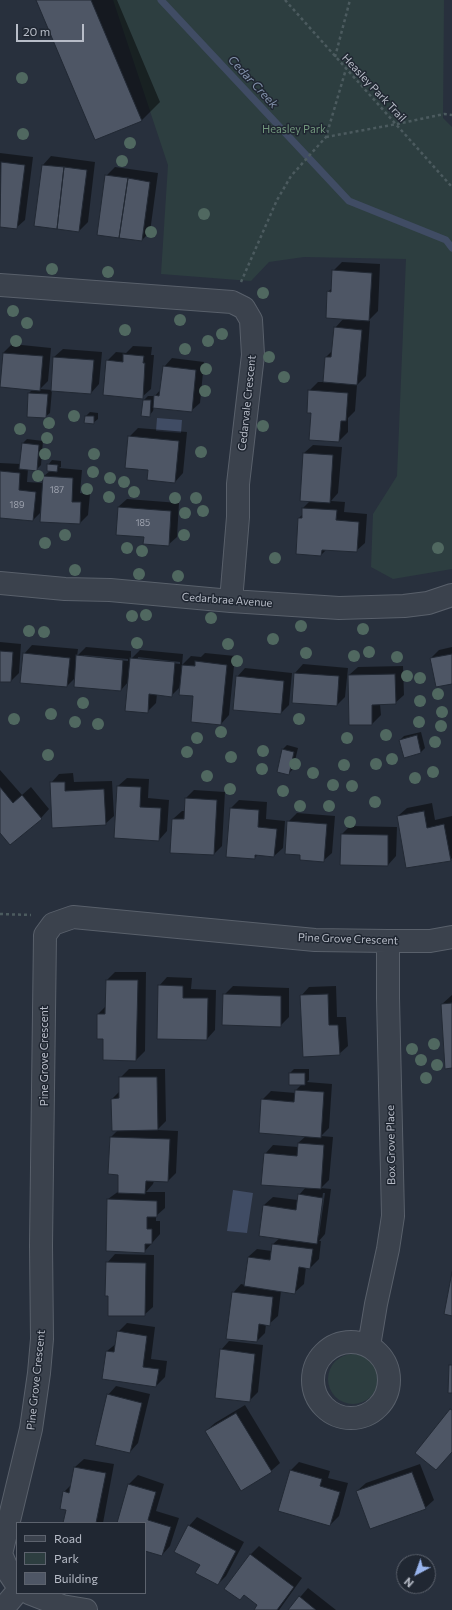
<!DOCTYPE html>
<html>
<head>
<meta charset="utf-8">
<style>
	body { margin:0 }
	#map { position:relative; width:452px; height:1610px; overflow:hidden; background:#28303d; font-family:Commissioner,sans-serif }
	canvas { display:block }
	.legend { position:absolute; left:16px; top:1522px; width:130px; height:72px; box-sizing:border-box; background:#202732; border:1px solid #5d636e; margin:0; padding:5px 7px; list-style:none; font-size:12px; color:#b8bdc8 }
	.legend li { display:flex; align-items:center; gap:8px; height:20px }
	.legend b { width:20px; border:1px solid #5d636e }
	.north { position:absolute; left:396px; top:1554px; width:40px; height:40px; box-sizing:border-box; background:#202732; border:1px solid #5d636e; border-radius:50%; rotate:221deg; font-size:11px; font-weight:700; line-height:16px; text-align:center; color:#b8bdc8 }
	.north::after { content:''; display:block; margin:auto; width:14px; height:18px; background:#98b4ed; clip-path:polygon(50% 0,100% 100%,50% 72%,0 100%) }
	.scale { position:absolute; left:16px; top:24px; width:68px; height:18px; box-sizing:border-box; border:2px solid #b8bdc8; border-top:0; padding-left:5px; font-size:12px; line-height:14px; white-space:nowrap; color:#b8bdc8; -webkit-text-stroke:3px #202732; paint-order:stroke }
</style>
</head>
<body>
<div id="map">
<canvas width="452" height="1610"></canvas>
<ul class="legend">
<li><b style="height:5px;background:#3b424d"></b>Road</li>
<li><b style="height:11px;background:#2d3e40"></b>Park</li>
<li><b style="height:11px;background:#4e5665"></b>Building</li>
</ul>
<div class="north">N</div>
<div class="scale">20 m</div>
</div>
<script>
const ctx = document.querySelector('canvas').getContext('2d');
ctx.lineJoin = 'round';
function fillPath(path, color) { ctx.fillStyle = color; ctx.fill(path, 'evenodd'); }
const poly = rows => new Path2D(rows.map(r => 'M' + r).join(''));
function trace(path, color, width, dash) { ctx.strokeStyle = color; ctx.lineWidth = width; ctx.lineCap = dash ? 'butt' : 'round'; ctx.setLineDash(dash || []); ctx.stroke(path); }
function write(font, color, halo, rows, align = 'center') {
  ctx.font = font + ' Commissioner,sans-serif'; ctx.lineWidth = 3; ctx.setLineDash([]); ctx.textBaseline = 'middle'; ctx.strokeStyle = halo; ctx.fillStyle = color; for (const [text, x, y, turn = 0] of rows) {
    ctx.save(); ctx.translate(x, y); ctx.rotate((+turn || 0) * Math.PI / 180); ctx.textAlign = isNaN(turn) ? turn : align; if (halo) ctx.strokeText(text, 0, 0); ctx.fillText(text, 0, 0); ctx.restore();
  }
}
fillPath(poly([
	[113,0,444,0,443,118,452,127,452,569,393,579,371,567,373,514,397,476,406,259,304,257,269,262,251,281,161,274,168,165],
	'328 1379a25 25 0 1 1 50 0a25 25 0 1 1-50 0Z'
]), '#2d3e40');
fillPath(poly([
	[157,418,182,420,181,433,156,431],
	[233,1190,253,1193,247,1233,227,1231]
]), '#404c64');
fillPath(poly([
	[37,0,117,0,160,102,142,120,96,139],
	[0,153,33,157,25,220,16,228,0,226],
	[51,156,95,162,88,222,79,231,35,226,43,165],
	[115,167,158,173,150,232,142,240,106,176],
	[342,262,380,264,378,311,368,321,370,321,366,376,357,385,355,411,348,418,348,432,339,441,312,412,309,391,318,382,324,382,326,357,333,350,335,328,344,318,328,292,332,288,333,271],
	[12,344,51,348,48,381,40,389,52,390,50,413,45,417,29,393,33,389,3,353],
	[133,346,152,347,151,355,154,355,151,389,142,397,107,361,116,352,126,353],
	[63,349,102,352,99,384,91,393,54,357],
	[172,358,204,362,200,403,191,411,154,407,153,411,149,416,144,400,148,396,155,396,161,389,164,367],
	[90,412,98,413,98,419,93,423,86,416],
	[138,428,187,432,183,473,175,482,149,469,129,437],
	[27,439,43,441,41,465,36,470,28,469,27,482,43,483,44,476,50,471,48,465,52,460,61,461,61,467,59,468,82,470,80,493,90,494,88,515,80,523,42,511,33,520,0,517,0,463,21,464,23,443],
	[313,445,342,447,338,493,331,501,345,502,344,512,367,514,365,543,356,551,327,549,321,555,299,518,303,514,303,508,311,500,304,453],
	[127,499,179,503,177,537,168,545,145,536,118,507],
	[0,642,21,644,19,673,11,681,0,681],
	[32,645,78,649,77,656,86,647,131,651,131,659,140,650,183,654,182,665,191,656,201,657,205,653,235,656,229,715,221,724,194,695,181,686,172,695,157,694,156,703,147,712,129,681,121,690,75,678,67,686,24,654],
	[84,655,128,659,128,661,84,657],
	[138,657,180,662,180,664,138,659],
	[452,647,452,683,431,658,439,650],
	[303,664,348,668,345,697,337,705,295,673],
	[403,666,404,695,395,703,380,704,381,715,372,724,349,675,358,667],
	[245,668,292,673,289,705,281,713,237,677],
	[421,732,425,748,421,752,404,756,400,740,404,736],
	[287,745,298,748,293,769,288,774,283,749],
	[0,770,22,795,31,787,49,809,41,818,0,831],
	[73,773,74,782,112,781,114,816,105,824,51,783,59,774],
	[127,778,149,779,148,798,169,800,167,831,159,840,118,786],
	[194,790,225,792,222,846,214,854,173,819,182,811,185,811,186,798],
	[239,800,267,802,266,819,285,821,283,848,274,856,258,855,254,858,231,808],
	[432,803,435,820,452,816,452,858,450,860,398,816,407,808],
	[297,813,335,816,332,853,323,861,301,854,288,822],
	[350,826,397,827,396,856,388,865,342,834],
	[115,972,146,972,145,1051,136,1060,104,1038,98,1038,98,1014,106,1006,107,980],
	[167,977,192,978,191,989,216,990,215,1030,207,1039,159,986],
	[233,986,289,988,289,1017,280,1026,224,995],
	[336,986,337,1017,346,1017,348,1046,339,1054,301,996,309,987],
	[452,995,452,1067,442,1004],
	[129,1069,165,1069,166,1121,157,1130,178,1131,176,1173,168,1181,154,1181,153,1184,146,1192,165,1192,165,1208,156,1216,156,1221,160,1221,160,1234,144,1252,108,1199,119,1191,119,1174,111,1137,118,1130,112,1099,120,1091,120,1078],
	[294,1069,309,1069,309,1080,307,1082,332,1084,329,1128,321,1136,333,1137,329,1180,321,1188,331,1189,325,1234,319,1241,321,1241,319,1259,310,1268,306,1267,304,1284,295,1292,281,1291,278,1316,269,1324,266,1324,265,1333,257,1341,233,1293,241,1284,245,1285,248,1257,257,1249,272,1251,273,1244,280,1238,264,1205,273,1197,298,1200,299,1195,306,1187,265,1154,273,1145,298,1147,298,1143,306,1136,262,1100,271,1091,296,1093,296,1090,302,1084,290,1073],
	[323,1193,325,1193,319,1235,317,1235],
	[115,1254,154,1255,153,1307,144,1315,109,1295,107,1263],
	[127,1323,155,1327,151,1359,167,1361,165,1377,156,1386,107,1351,117,1343,118,1332],
	[229,1341,263,1345,258,1392,249,1401,221,1350],
	[116,1386,150,1394,138,1443,130,1452,108,1395],
	[245,1405,280,1463,271,1471,206,1431,215,1423],
	[84,1459,114,1464,103,1523,64,1523,67,1509,64,1492,72,1484,75,1467],
	[299,1462,330,1471,328,1478,348,1483,339,1516,330,1525,290,1471],
	[420,1464,434,1500,425,1508,357,1491,366,1483],
	[138,1475,164,1484,156,1511,179,1518,170,1546,162,1555,145,1550,145,1523,118,1523,129,1484],
	[197,1517,244,1542,226,1576,218,1584,201,1565,189,1526],
	[259,1546,302,1578,279,1610,256,1610,258,1605,250,1555],
	[308,1588,336,1610,289,1610]
]), '#0007');
trace(poly([
	[161,0,349,201,446,240,452,248]
]), '#404c64', 7);
const building = poly([
	[36,0,91,0,142,121,95,140,36,0],
	[1,162,25,165,17,229,0,227,1,162],
	[42,165,64,167,57,229,34,226,42,165],
	[64,167,87,170,79,232,57,229,64,167],
	[105,175,128,178,119,238,97,235,105,175],
	[128,178,150,182,142,241,119,238,128,178],
	[332,270,372,273,369,321,326,318,327,291,331,292,332,270],
	[334,327,362,330,357,385,323,382,325,357,331,357,334,327],
	[3,353,43,356,40,391,0,387,3,353],
	[123,354,144,356,143,363,145,363,143,399,103,395,106,360,123,362,123,354],
	[53,357,94,360,91,394,51,391,53,357],
	[163,366,196,370,192,412,153,408,154,395,159,396,163,366],
	[308,390,348,393,346,421,341,421,339,442,309,440,311,413,307,413,308,390],
	[28,393,48,394,46,418,27,417,28,393],
	[143,400,151,400,150,417,141,416,143,400],
	[85,416,94,416,94,424,84,423,85,416],
	[128,436,179,441,175,483,147,480,148,470,125,468,128,436],
	[22,443,39,445,37,471,19,469,22,443],
	[303,453,333,455,330,503,300,501,303,453],
	[47,464,58,465,57,472,47,471,47,464],
	[0,471,20,473,19,490,36,492,33,521,0,518,0,471],
	[43,476,73,478,72,502,81,502,80,524,40,522,43,476],
	[118,507,171,511,169,546,143,544,144,537,116,535,118,507],
	[302,508,337,510,336,520,359,522,357,552,322,550,321,556,296,554,298,518,302,518,302,508],
	[0,651,13,652,11,682,0,682,0,651],
	[23,653,70,658,67,687,20,683,23,653],
	[452,654,452,684,436,687,430,658,452,654],
	[76,655,123,660,121,691,74,687,76,655],
	[130,658,175,662,172,697,149,694,148,713,125,711,130,658],
	[195,661,227,665,221,725,191,722,193,696,179,695,182,665,195,666,195,661],
	[294,673,339,676,337,706,292,703,294,673],
	[395,674,396,704,372,705,372,725,349,725,348,675,395,674],
	[236,676,284,681,281,714,233,710,236,676],
	[417,735,421,753,404,758,399,740,417,735],
	[282,749,294,752,289,775,277,772,282,749],
	[50,782,65,782,65,791,104,789,106,825,52,828,50,782],
	[117,786,141,787,140,807,161,808,159,841,114,838,117,786],
	[0,787,13,803,22,795,42,819,10,845,0,833,0,787],
	[185,798,217,800,214,855,170,853,172,819,184,819,185,798],
	[230,808,259,810,258,827,277,829,274,857,255,855,255,859,226,857,230,808],
	[424,811,427,828,444,824,451,861,406,868,397,816,424,811],
	[287,821,327,824,324,862,300,860,300,855,285,854,287,821],
	[341,834,388,835,388,866,340,865,341,834],
	[106,980,138,980,136,1061,103,1060,103,1039,97,1039,97,1014,105,1014,106,980],
	[158,985,183,986,183,998,208,998,207,1040,157,1039,158,985],
	[223,994,281,996,281,1027,222,1025,223,994],
	[328,994,329,1025,338,1025,340,1055,303,1057,300,995,328,994],
	[452,1003,452,1068,445,1069,441,1004,452,1003],
	[289,1073,305,1073,305,1085,289,1085,289,1073],
	[119,1077,157,1077,158,1130,112,1131,111,1099,119,1098,119,1077],
	[295,1090,324,1092,321,1138,259,1133,261,1099,294,1102,295,1090],
	[110,1137,170,1139,168,1182,146,1181,145,1194,118,1193,118,1175,108,1174,110,1137],
	[298,1143,324,1145,321,1189,261,1185,264,1153,297,1156,298,1143],
	[298,1194,323,1198,317,1244,259,1236,263,1205,296,1210,298,1194],
	[107,1199,157,1201,157,1217,147,1217,147,1229,152,1229,152,1244,145,1244,145,1253,106,1251,107,1199],
	[272,1244,313,1249,310,1269,299,1267,295,1294,244,1286,248,1257,270,1260,272,1244],
	[106,1262,146,1263,145,1316,108,1316,108,1296,105,1296,106,1262],
	[452,1272,452,1316,444,1314,452,1272],
	[232,1292,273,1297,270,1326,259,1324,257,1342,226,1339,232,1292],
	[117,1331,147,1336,143,1367,159,1369,156,1387,102,1379,106,1351,114,1352,117,1331],
	[220,1349,255,1354,250,1402,215,1398,220,1349],
	[449,1365,452,1365,452,1393,448,1393,449,1365],
	[107,1394,142,1403,130,1453,95,1445,107,1394],
	[450,1409,452,1410,452,1452,436,1470,415,1453,450,1409],
	[236,1413,272,1472,241,1491,205,1431,236,1413],
	[74,1467,106,1473,96,1523,63,1523,66,1510,60,1509,63,1491,69,1493,74,1467],
	[290,1470,322,1479,320,1486,340,1492,330,1526,278,1511,290,1470],
	[412,1472,426,1509,370,1529,356,1491,412,1472],
	[128,1484,156,1492,148,1520,171,1527,162,1556,145,1551,145,1523,117,1523,128,1484],
	[188,1525,236,1551,218,1585,195,1573,200,1565,174,1552,188,1525],
	[250,1554,294,1587,277,1610,254,1610,257,1605,244,1595,240,1600,224,1589,250,1554],
	[299,1596,316,1610,288,1610,299,1596]
]);
fillPath(building, '#4e5665');
trace(building, '#222934', 1);
const minor = poly([
	[0,285,232,302,244,308,251,320,253,355,238,484,238,517,231,601],
	[0,583,65,589,110,590,231,601,339,608,404,606,428,603,452,595],
	'313 1380a38 38 0 1 1 76 0a38 38 0 1 1-76 0Z',
	[369,1346,376,1304,388,1249,393,1216,388,998,388,941],
	[17,1585,9,1573,1,1554,31,1429,39,1373,42,1339,41,1245,45,935,53,924,73,917,315,940,388,941,430,941,452,937],
	[29,1593,62,1606,86,1610],
	[0,1608,6,1605,17,1592]
]);
trace(minor, '#59606b', 24);
trace(poly([
	[285,0,452,187],
	[335,57,350,0],
	[326,137,397,124,444,114,452,115],
	[241,282,277,200,291,176,326,137,346,69],
	[0,914,31,915]
]), '#4c5b5f', 2.5, [3, 3]);
trace(minor, '#3b424d', 22);
ctx.fillStyle = '#506860';
for (const [x, y] of [
	[22,78],
	[23,134],
	[130,143],
	[122,161],
	[204,214],
	[151,232],
	[52,269],
	[108,272],
	[263,293],
	[13,311],
	[180,320],
	[27,323],
	[125,330],
	[222,334],
	[16,341],
	[208,341],
	[185,349],
	[269,357],
	[206,369],
	[284,377],
	[205,391],
	[74,416],
	[49,423],
	[263,426],
	[20,429],
	[47,438],
	[201,452],
	[45,454],
	[94,454],
	[93,472],
	[38,476],
	[110,478],
	[124,482],
	[87,489],
	[134,492],
	[109,497],
	[175,498],
	[196,498],
	[203,511],
	[185,513],
	[65,535],
	[184,535],
	[45,543],
	[127,548],
	[438,548],
	[142,551],
	[275,558],
	[75,570],
	[139,574],
	[178,576],
	[146,615],
	[132,616],
	[211,618],
	[301,626],
	[363,629],
	[29,631],
	[44,632],
	[273,639],
	[137,643],
	[228,644],
	[369,652],
	[306,653],
	[354,656],
	[397,657],
	[237,661],
	[407,676],
	[420,678],
	[438,694],
	[420,701],
	[83,703],
	[442,712],
	[51,714],
	[14,719],
	[299,719],
	[75,722],
	[419,722],
	[98,724],
	[441,726],
	[221,732],
	[386,735],
	[197,738],
	[347,738],
	[435,742],
	[263,751],
	[187,752],
	[48,755],
	[231,757],
	[392,759],
	[295,764],
	[376,764],
	[344,765],
	[262,769],
	[433,772],
	[313,773],
	[207,776],
	[415,778],
	[333,785],
	[352,786],
	[230,789],
	[283,791],
	[375,802],
	[300,806],
	[329,806],
	[350,822],
	[434,1044],
	[412,1049],
	[421,1060],
	[437,1065],
	[426,1078]
]) { ctx.beginPath(); ctx.arc(x, y, 6, 0, 2 * Math.PI); ctx.fill(); }
write('9px', '#9ea3af', null, [
	["187",57,490],
	["189",17,505],
	["185",143,523]
]);
write('11px', '#b8bdc8', '#202732', [
	["Heasley Park Trail",374,88,47],
	["Cedarvale Crescent",247,403,-84],
	["Cedarbrae Avenue",227,600,4],
	["Pine Grove Crescent",348,939,2],
	["Pine Grove Crescent",44,1056,-90],
	["Box Grove Place",391,1145,-91],
	["Pine Grove Crescent",36,1380,-84]
]);
write('11px', '#71967c', '#202732', [
	["Heasley Park",294,129]
]);
write('italic 12px', '#8392ac', '#202732', [
	["Cedar Creek",253,82,47]
]);
</script>
</body>
</html>
